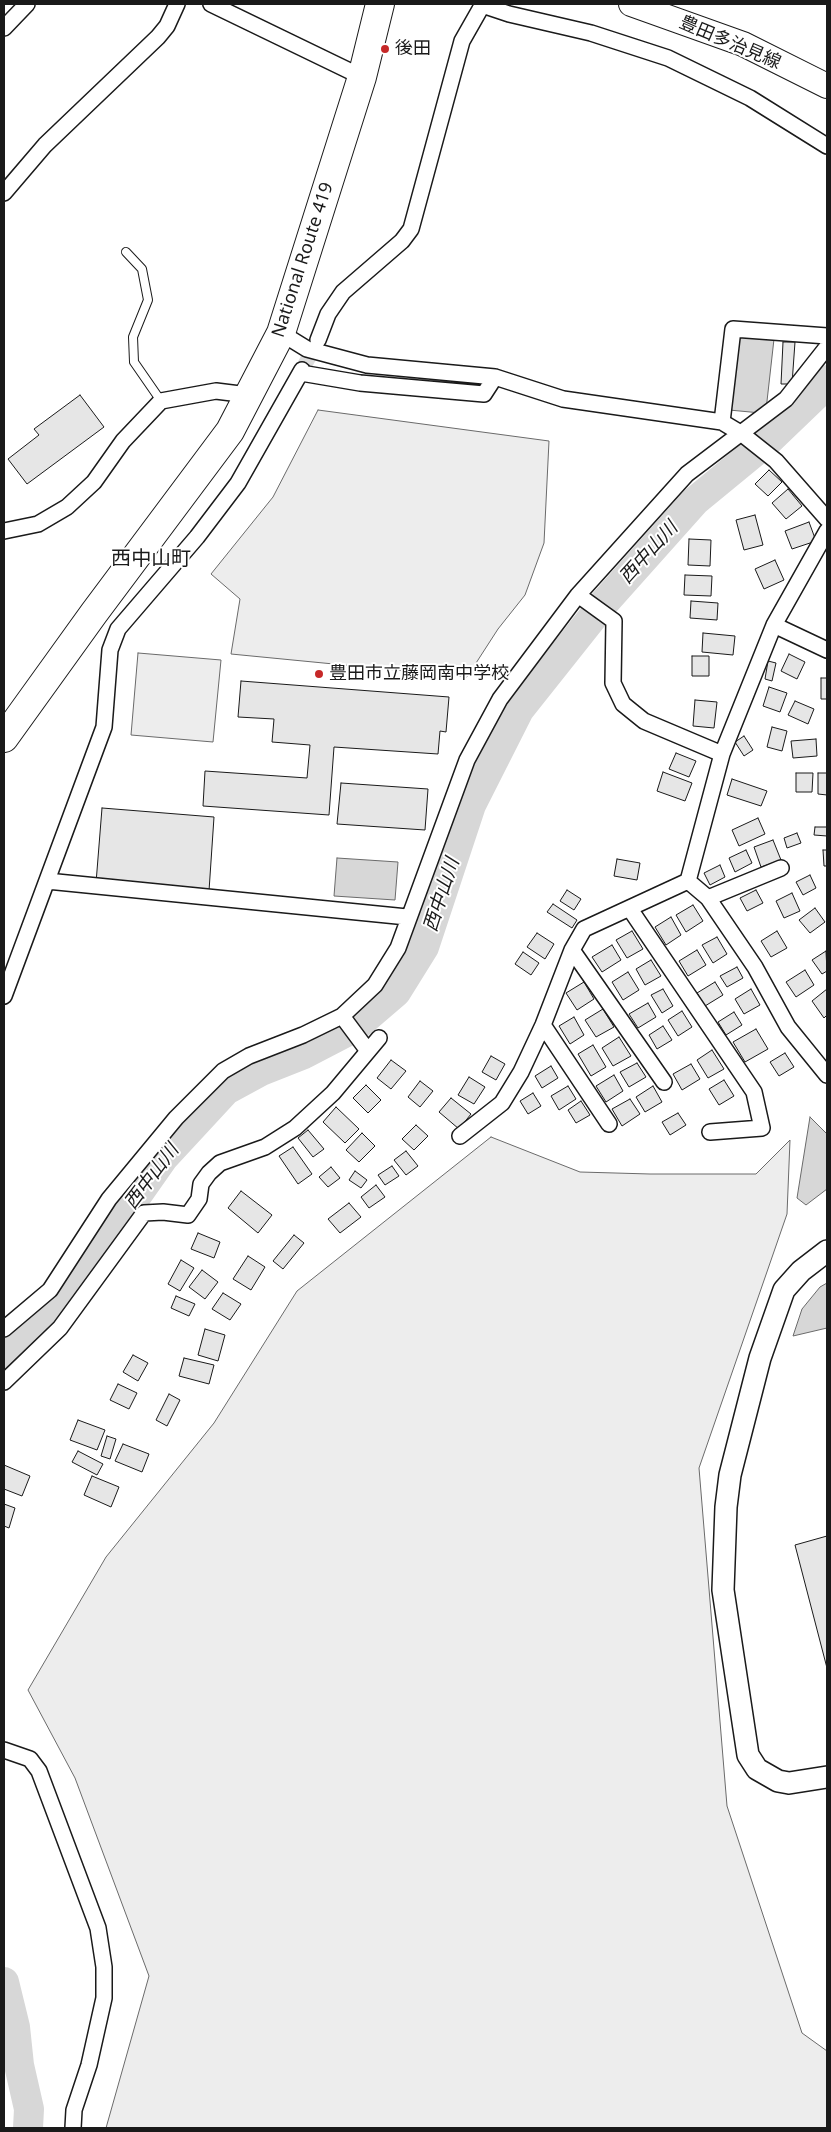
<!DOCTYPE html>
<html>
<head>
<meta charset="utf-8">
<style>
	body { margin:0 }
	#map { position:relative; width:831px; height:2132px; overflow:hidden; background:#fff; font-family:"Noto Sans",sans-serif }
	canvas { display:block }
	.frame { position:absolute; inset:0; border:5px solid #1a1a1a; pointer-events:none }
</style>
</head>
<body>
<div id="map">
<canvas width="831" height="2132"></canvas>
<div class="frame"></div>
</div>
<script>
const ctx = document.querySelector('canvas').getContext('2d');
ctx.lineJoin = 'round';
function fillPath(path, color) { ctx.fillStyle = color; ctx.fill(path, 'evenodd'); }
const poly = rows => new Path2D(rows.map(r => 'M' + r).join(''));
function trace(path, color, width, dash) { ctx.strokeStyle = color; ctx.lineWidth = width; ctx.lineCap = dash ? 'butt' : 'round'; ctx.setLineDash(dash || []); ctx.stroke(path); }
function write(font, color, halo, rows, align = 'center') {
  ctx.font = font + ' "Noto Sans","Noto Sans JP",sans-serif'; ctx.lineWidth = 4; ctx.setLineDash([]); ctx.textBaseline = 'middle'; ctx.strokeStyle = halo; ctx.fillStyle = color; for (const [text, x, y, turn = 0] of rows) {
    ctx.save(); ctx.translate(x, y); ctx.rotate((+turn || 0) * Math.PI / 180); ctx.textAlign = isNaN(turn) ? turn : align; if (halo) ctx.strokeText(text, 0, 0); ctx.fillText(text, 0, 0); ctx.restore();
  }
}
const green = poly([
	[318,410,549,441,544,543,525,595,498,629,467,677,231,654,240,599,211,574,273,497,318,410],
	[138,653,221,660,213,742,131,735,138,653],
	[491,1137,580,1172,650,1174,756,1174,790,1140,787,1214,699,1468,727,1806,802,2033,827,2051,827,2128,106,2128,149,1976,75,1778,28,1690,106,1557,214,1423,297,1291,491,1137]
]);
fillPath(green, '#ededed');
trace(green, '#6a6a6a', 1);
const water = poly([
	[736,336,774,339,766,410,761,413,729,410,736,336],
	[337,858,398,862,395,900,334,896,337,858],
	[810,1117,827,1134,827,1189,806,1205,797,1198,810,1117],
	[827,1283,827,1328,793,1336,802,1309,820,1287,827,1283]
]);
fillPath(water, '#d7d7d7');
trace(water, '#6a6a6a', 1);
trace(poly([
	[4,1357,26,1337,89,1264,164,1157,226,1090,261,1071,304,1054,354,1028,396,992,424,947,471,805,519,710,604,603,695,501,768,441,822,389,827,380],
	[4,1982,15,2027,19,2065,29,2109,28,2128]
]), '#d7d7d7', 30);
const building = poly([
	[783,342,795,342,792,384,781,384,783,342],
	[80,395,104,427,27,484,8,459,39,435,34,429,80,395],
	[769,470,782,482,768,496,755,484,769,470],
	[788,489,802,506,786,519,772,503,788,489],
	[755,515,763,545,744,550,736,520,755,515],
	[809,522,816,541,792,549,785,531,809,522],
	[689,539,711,540,710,566,688,565,689,539],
	[775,560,784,580,764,589,755,569,775,560],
	[685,575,712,576,711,596,684,595,685,575],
	[691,601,718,603,717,620,690,618,691,601],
	[703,633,735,636,733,655,702,652,703,633],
	[789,654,805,662,797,679,781,671,789,654],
	[692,656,709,656,709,676,692,676,692,656],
	[768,661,776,663,772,681,765,679,768,661],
	[821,678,827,678,827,699,821,699,821,678],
	[241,681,449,697,446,732,440,731,438,754,334,747,329,815,203,806,205,771,307,778,310,745,272,742,274,719,238,717,241,681],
	[769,687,787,693,780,712,763,706,769,687],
	[695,700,717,702,714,728,693,726,695,700],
	[795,701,814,709,808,724,788,715,795,701],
	[772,727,787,731,782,751,767,747,772,727],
	[744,736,753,750,744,756,735,742,744,736],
	[816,739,817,756,793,758,791,741,816,739],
	[676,753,696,761,689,777,669,769,676,753],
	[663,772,692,783,685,801,657,791,663,772],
	[796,773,813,773,812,792,796,792,796,773],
	[818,773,827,773,827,795,818,794,818,773],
	[732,779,767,791,761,806,727,795,732,779],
	[341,783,428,789,425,830,337,824,341,783],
	[102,808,214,817,209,891,96,883,102,808],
	[758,818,765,834,739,846,732,830,758,818],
	[815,827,827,827,827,836,814,835,815,827],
	[797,833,801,843,787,848,784,838,797,833],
	[773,840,781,860,761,867,754,847,773,840],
	[746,850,752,863,735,872,729,858,746,850],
	[823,850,827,850,827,866,824,866,823,850],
	[617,859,640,863,637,880,614,876,617,859],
	[720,865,725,877,710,885,704,873,720,865],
	[810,875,816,888,803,895,796,882,810,875],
	[567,890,581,899,574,910,560,901,567,890],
	[756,890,763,903,747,911,740,898,756,890],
	[792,893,800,911,784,918,776,901,792,893],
	[553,904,577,920,572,928,547,912,553,904],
	[693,905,703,921,686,932,676,915,693,905],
	[815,908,825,922,810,933,799,920,815,908],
	[671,917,681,935,666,945,655,927,671,917],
	[632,931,643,949,627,958,616,940,632,931],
	[777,931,787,948,771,957,761,941,777,931],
	[537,933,554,944,545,959,527,947,537,933],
	[717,937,727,954,713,963,702,945,717,937],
	[612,945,621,960,602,972,592,957,612,945],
	[697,950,706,965,688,976,679,961,697,950],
	[826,951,827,971,822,974,812,960,826,951],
	[523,952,539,963,531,975,515,964,523,952],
	[651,960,661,976,645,985,636,969,651,960],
	[737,967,743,978,727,987,720,976,737,967],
	[805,970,814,985,796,997,786,982,805,970],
	[628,972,639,990,623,1000,612,982,628,972],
	[584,982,594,999,577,1010,566,993,584,982],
	[715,982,723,995,705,1006,697,993,715,982],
	[663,989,673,1006,662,1013,651,995,663,989],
	[751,989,760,1005,744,1014,735,999,751,989],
	[827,989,827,1015,824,1018,812,1001,827,989],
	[648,1003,656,1017,638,1028,629,1014,648,1003],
	[603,1009,614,1027,596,1037,585,1020,603,1009],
	[682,1011,692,1027,678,1036,668,1020,682,1011],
	[734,1012,742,1025,726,1035,718,1022,734,1012],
	[574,1017,584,1035,570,1044,559,1026,574,1017],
	[663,1026,672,1040,657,1049,649,1035,663,1026],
	[756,1029,768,1049,745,1062,733,1042,756,1029],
	[619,1037,631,1056,613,1066,602,1048,619,1037],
	[593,1045,606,1067,591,1076,578,1054,593,1045],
	[712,1050,724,1069,708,1078,697,1060,712,1050],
	[785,1053,794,1067,779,1076,770,1062,785,1053],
	[491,1056,505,1064,496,1080,482,1072,491,1056],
	[391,1060,406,1071,391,1089,377,1078,391,1060],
	[637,1063,646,1077,629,1087,620,1072,637,1063],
	[691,1064,700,1079,682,1090,673,1074,691,1064],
	[551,1066,558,1078,542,1088,535,1076,551,1066],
	[614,1075,623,1091,606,1102,596,1086,614,1075],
	[469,1077,485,1087,474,1104,458,1095,469,1077],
	[724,1080,734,1096,719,1105,709,1089,724,1080],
	[420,1081,433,1091,420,1107,408,1097,420,1081],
	[366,1085,381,1100,368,1113,353,1098,366,1085],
	[568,1086,576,1099,559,1110,551,1096,568,1086],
	[653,1086,662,1102,645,1112,636,1097,653,1086],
	[533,1093,541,1106,528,1114,520,1101,533,1093],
	[451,1098,471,1114,459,1129,439,1112,451,1098],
	[630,1099,640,1114,622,1126,612,1109,630,1099],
	[581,1101,590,1115,576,1123,568,1110,581,1101],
	[336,1107,359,1129,345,1143,323,1122,336,1107],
	[678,1113,686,1125,670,1135,662,1122,678,1113],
	[416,1125,428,1136,414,1150,402,1139,416,1125],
	[308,1130,324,1149,313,1157,298,1138,308,1130],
	[362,1133,375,1146,359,1162,346,1150,362,1133],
	[293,1147,312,1174,298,1184,279,1156,293,1147],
	[406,1151,418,1166,406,1175,394,1160,406,1151],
	[392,1166,399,1176,385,1185,378,1175,392,1166],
	[331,1167,340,1178,328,1187,319,1177,331,1167],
	[355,1171,367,1180,361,1188,349,1180,355,1171],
	[376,1185,385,1197,369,1208,361,1197,376,1185],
	[241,1191,272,1215,258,1233,228,1208,241,1191],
	[349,1203,361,1217,340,1233,328,1219,349,1203],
	[198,1233,220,1242,214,1258,191,1249,198,1233],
	[294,1235,304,1243,283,1269,273,1261,294,1235],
	[248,1256,265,1267,251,1290,233,1279,248,1256],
	[181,1260,194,1268,180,1291,168,1284,181,1260],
	[202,1270,218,1282,205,1299,189,1287,202,1270],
	[223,1293,241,1304,230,1320,212,1309,223,1293],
	[176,1296,195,1304,189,1316,171,1308,176,1296],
	[205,1329,225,1335,218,1361,198,1355,205,1329],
	[133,1355,148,1363,138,1381,123,1372,133,1355],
	[184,1358,214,1365,209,1384,179,1376,184,1358],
	[118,1384,137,1393,129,1409,110,1400,118,1384],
	[169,1394,180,1400,167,1426,156,1420,169,1394],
	[78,1420,105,1430,97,1450,70,1440,78,1420],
	[107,1436,116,1439,110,1459,101,1456,107,1436],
	[123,1444,149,1454,142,1472,115,1461,123,1444],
	[78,1451,103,1464,97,1475,72,1462,78,1451],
	[4,1465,30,1476,22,1496,4,1489,4,1465],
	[92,1476,119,1487,111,1507,84,1495,92,1476],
	[4,1504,15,1508,9,1528,4,1526,4,1504],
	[827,1536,827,1668,795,1545,827,1536]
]);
fillPath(building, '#e6e6e6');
trace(building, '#1a1a1a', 1);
trace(poly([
	[302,370,318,340]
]), '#ddd', 15, [15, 8]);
const lane = poly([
	[126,252,142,269,148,300,133,337,134,362,161,401]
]);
const street = poly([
	[211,4,362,77],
	[482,5,509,14,591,33,668,58,750,98,827,146],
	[4,28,27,4],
	[4,193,45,145,158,37,167,26,177,4],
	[281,333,307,349,367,365,495,377,563,399,722,422,742,434,776,461,827,519],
	[318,340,328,314,343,292,402,241,411,229,462,41,483,4],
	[301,373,360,383,484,394,495,377],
	[722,422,733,329,827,336],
	[4,531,38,524,67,507,94,482,123,441,161,401,216,391,248,395],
	[827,531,774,625,722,754,688,881,708,898,755,967,788,1027,827,1075],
	[578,595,614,621,613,683,623,704,644,721,722,754],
	[774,625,827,650],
	[47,881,407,917],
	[708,898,781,868],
	[630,909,754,1092,762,1128,710,1132],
	[572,950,664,1082],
	[4,996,104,727,110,650,118,629,197,537,238,483,302,370],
	[342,1016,368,1051],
	[543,1025,609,1124],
	[460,1136,502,1103,521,1072,543,1025,572,950,584,929,688,881],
	[4,1329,50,1290,109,1199,176,1118,223,1071,249,1056,303,1035,342,1016,375,985,398,948,467,760,500,699,578,595,687,474,786,399,827,347],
	[4,1382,60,1328,144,1213,163,1212,188,1215,199,1199,201,1184,209,1173,220,1163,265,1147,295,1128,333,1093,379,1038],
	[4,1750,30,1759,39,1771,98,1928,104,1967,104,1998,89,2065,74,2110,73,2128]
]);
const secondary = poly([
	[827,1251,801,1271,784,1290,760,1358,730,1475,726,1507,723,1590,748,1755,757,1769,778,1781,789,1783,827,1777]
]);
const primary = poly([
	[631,4,743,44,827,86]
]);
const highway = poly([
	[4,738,94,613,230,431,281,333,362,77,380,4]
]);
trace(lane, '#1a1a1a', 10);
trace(street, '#1a1a1a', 18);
trace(secondary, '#1a1a1a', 24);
trace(primary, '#1a1a1a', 26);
trace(highway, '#1a1a1a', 30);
trace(lane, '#fff', 8);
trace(street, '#fff', 15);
trace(secondary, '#fff', 21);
trace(primary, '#fff', 24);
trace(highway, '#fff', 28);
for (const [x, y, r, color] of [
	[385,49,5,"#c62828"],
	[319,674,5,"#c62828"]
]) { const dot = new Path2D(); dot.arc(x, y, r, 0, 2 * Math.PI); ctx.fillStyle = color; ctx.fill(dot); trace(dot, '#fff', 2); }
write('18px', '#1a1a1a', '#fff', [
	["豊田多治見線",730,43,23],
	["National Route 419",303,260,-72]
]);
write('18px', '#1a1a1a', '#fff', [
	["後田",395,49],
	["豊田市立藤岡南中学校",329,674]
], 'left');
write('italic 19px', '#1a1a1a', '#fff', [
	["西中山川",649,553,-48],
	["西中山川",442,895,-72],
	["西中山川",152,1177,-53]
]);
write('20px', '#1a1a1a', '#fff', [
	["西中山町",151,559]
]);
</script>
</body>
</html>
